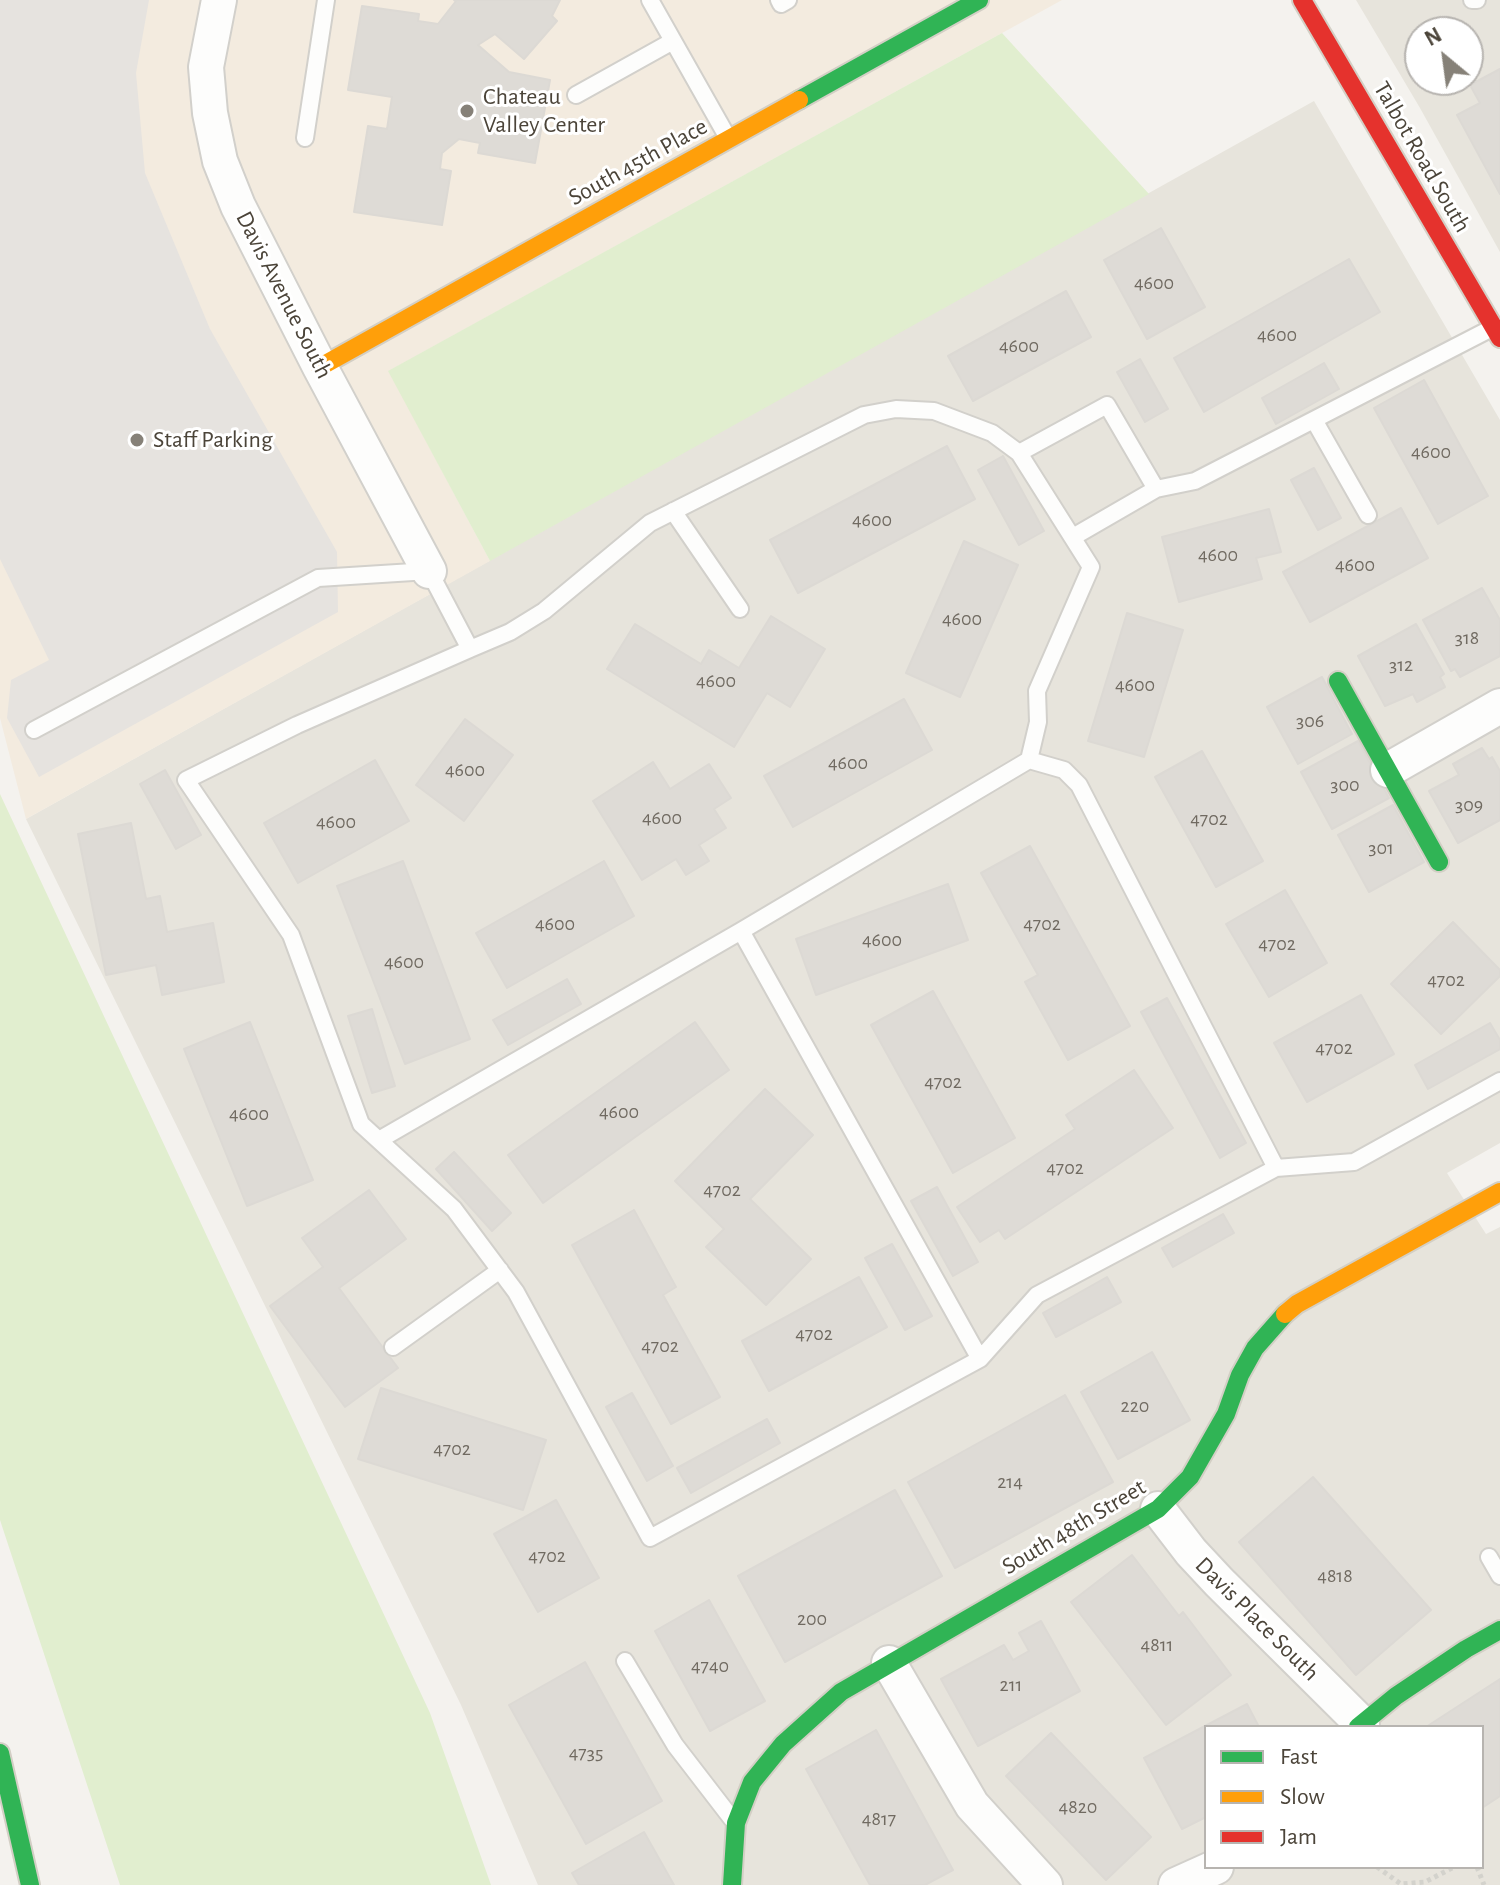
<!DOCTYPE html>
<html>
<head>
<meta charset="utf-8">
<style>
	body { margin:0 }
	#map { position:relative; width:1500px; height:1885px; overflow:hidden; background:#f4f2ee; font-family:"Alegreya Sans",sans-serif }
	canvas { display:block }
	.legend { position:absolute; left:1204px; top:1725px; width:280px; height:144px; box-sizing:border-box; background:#fff; border:2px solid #b7b4b0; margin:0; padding:10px 14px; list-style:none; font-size:24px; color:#4b4439 }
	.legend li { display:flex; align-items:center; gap:16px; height:40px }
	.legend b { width:40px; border:2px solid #b7b4b0 }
	.north { position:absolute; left:1404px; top:16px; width:80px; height:80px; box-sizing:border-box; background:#fff; border:2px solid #b7b4b0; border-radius:50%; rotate:331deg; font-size:22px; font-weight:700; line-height:32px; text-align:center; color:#4b4439 }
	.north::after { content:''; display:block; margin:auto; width:28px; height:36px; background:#868178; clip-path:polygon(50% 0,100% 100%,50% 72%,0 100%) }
</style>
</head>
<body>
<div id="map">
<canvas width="1500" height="1885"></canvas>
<ul class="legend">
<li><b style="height:10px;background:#30b455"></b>Fast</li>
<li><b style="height:10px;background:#ff9f0a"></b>Slow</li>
<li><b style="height:10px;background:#e5322d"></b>Jam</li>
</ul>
<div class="north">N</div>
</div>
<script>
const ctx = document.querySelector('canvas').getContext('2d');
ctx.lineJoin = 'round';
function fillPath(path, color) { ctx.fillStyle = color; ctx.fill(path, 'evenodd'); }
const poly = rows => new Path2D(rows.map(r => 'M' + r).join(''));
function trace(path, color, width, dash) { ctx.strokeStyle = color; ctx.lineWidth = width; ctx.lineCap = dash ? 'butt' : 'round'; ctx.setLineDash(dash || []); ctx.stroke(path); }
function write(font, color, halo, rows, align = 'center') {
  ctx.font = font + ' "Alegreya Sans",sans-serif'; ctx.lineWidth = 6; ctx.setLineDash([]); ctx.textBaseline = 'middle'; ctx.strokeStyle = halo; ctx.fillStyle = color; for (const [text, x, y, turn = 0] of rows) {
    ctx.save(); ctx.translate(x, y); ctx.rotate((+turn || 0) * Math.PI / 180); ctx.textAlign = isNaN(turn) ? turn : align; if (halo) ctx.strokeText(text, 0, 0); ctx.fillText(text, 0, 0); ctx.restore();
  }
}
fillPath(poly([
	[1356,0,1500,0,1500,252,1420,108],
	[1420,32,1468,32,1468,80,1420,80],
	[1314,101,1500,420,1500,1143,1447,1173,1486,1234,1500,1227,1500,1885,538,1885,461,1705,26,819],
	[1206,1727,1482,1727,1482,1867,1206,1867]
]), '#e7e4dc');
fillPath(poly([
	[0,0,1062,0,389,371,490,561,26,819,0,718]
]), '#f3ebdf');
fillPath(poly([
	[1002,33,1149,194,490,561,388,371],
	[0,794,430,1713,491,1885,120,1885,0,1520]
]), '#e1eecf');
fillPath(poly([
	[0,0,149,0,136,73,145,173,210,329,337,552,338,612,39,777,7,718,11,680,49,660,0,559]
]), '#e6e3df');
const building = poly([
	[454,0,560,0,552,16,557,21,524,59,495,34,478,45,509,72,550,80,535,163,478,153,480,143,459,139,442,153,440,169,451,171,442,225,354,212,368,126,387,129,392,97,348,90,362,6,419,14,418,21,438,24,456,1,454,0],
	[1500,69,1500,194,1457,115,1480,103,1470,85,1500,69],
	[1161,228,1205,307,1147,339,1104,260,1161,228],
	[1349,259,1380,312,1204,412,1174,358,1349,259],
	[1066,291,1091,337,973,401,948,356,1066,291],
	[1140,359,1168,409,1145,422,1117,372,1140,359],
	[1324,363,1339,389,1276,424,1262,398,1324,363],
	[1424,380,1488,496,1438,524,1374,408,1424,380],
	[947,446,975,499,798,593,770,540,947,446],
	[1003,456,1044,531,1019,545,978,470,1003,456],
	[1314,468,1341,518,1318,530,1291,480,1314,468],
	[1401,508,1428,558,1310,622,1283,572,1401,508],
	[1269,509,1281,552,1256,558,1262,579,1179,602,1162,537,1269,509],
	[964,541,1018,565,960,697,906,673,964,541],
	[1482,588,1500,620,1500,656,1460,677,1455,669,1451,671,1423,620,1482,588],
	[1127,613,1183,630,1144,757,1088,741,1127,613],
	[771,616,825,649,790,707,767,693,734,747,607,669,635,624,701,664,709,650,739,668,771,616],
	[1416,624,1444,674,1440,677,1445,687,1417,702,1413,694,1385,706,1358,656,1416,624],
	[1322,677,1352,734,1298,764,1267,707,1322,677],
	[904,699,932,750,793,827,764,776,904,699],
	[465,719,513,755,464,821,416,785,465,719],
	[1358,741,1389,798,1332,829,1301,772,1358,741],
	[1482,748,1489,759,1492,757,1500,771,1500,820,1458,843,1429,791,1459,775,1453,764,1482,748],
	[1202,751,1263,861,1216,887,1155,777,1202,751],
	[375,760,409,821,298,883,264,823,375,760],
	[653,762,670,789,709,764,731,798,714,809,726,828,699,845,709,861,686,875,676,859,642,880,593,801,653,762],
	[165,770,201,835,176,849,140,784,165,770],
	[1393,805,1424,862,1369,892,1338,835,1393,805],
	[131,823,146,899,160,896,167,932,213,923,224,982,162,995,156,965,106,975,78,834,131,823],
	[1030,846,1130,1026,1068,1060,1025,982,1038,975,981,873,1030,846],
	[403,861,470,1039,405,1064,337,886,403,861],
	[604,861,634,916,507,988,476,933,604,861],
	[948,884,968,940,816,995,796,939,948,884],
	[1285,890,1327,963,1269,997,1226,924,1285,890],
	[1453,922,1500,970,1500,976,1441,1034,1391,984,1453,922],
	[567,979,581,1004,508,1045,493,1020,567,979],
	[933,991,1015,1138,953,1173,871,1025,933,991],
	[1361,995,1394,1054,1307,1102,1274,1043,1361,995],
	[1167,998,1246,1143,1220,1158,1141,1012,1167,998],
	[372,1009,395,1086,372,1093,348,1016,372,1009],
	[250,1022,313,1180,247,1206,184,1049,250,1022],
	[695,1022,729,1070,543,1203,508,1155,695,1022],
	[1490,1023,1500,1040,1500,1049,1428,1089,1415,1065,1490,1023],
	[1134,1070,1173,1128,1005,1239,999,1230,980,1242,957,1207,1075,1129,1066,1115,1134,1070],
	[765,1089,813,1135,750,1199,811,1259,766,1305,706,1247,724,1229,675,1181,765,1089],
	[454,1152,511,1213,492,1231,436,1169,454,1152],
	[937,1187,978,1262,953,1276,911,1201,937,1187],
	[369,1190,406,1239,339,1288,398,1368,345,1407,270,1306,323,1267,302,1238,369,1190],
	[634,1210,676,1287,663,1295,720,1397,671,1424,572,1245,634,1210],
	[1223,1214,1234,1233,1173,1267,1162,1248,1223,1214],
	[892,1244,932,1316,905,1330,865,1258,892,1244],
	[859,1277,887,1327,769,1391,742,1341,859,1277],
	[1107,1277,1121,1302,1056,1337,1043,1313,1107,1277],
	[1152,1352,1190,1420,1118,1459,1081,1392,1152,1352],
	[381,1388,546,1440,523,1510,358,1459,381,1388],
	[632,1393,673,1466,647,1481,606,1407,632,1393],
	[1065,1395,1113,1482,955,1568,908,1482,1065,1395],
	[767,1419,780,1443,691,1493,677,1468,767,1419],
	[1313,1477,1431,1610,1356,1675,1239,1542,1313,1477],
	[895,1490,942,1576,785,1662,738,1576,895,1490],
	[556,1500,599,1578,538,1612,494,1534,556,1500],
	[1132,1555,1179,1616,1183,1612,1231,1675,1166,1725,1071,1602,1132,1555],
	[709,1600,765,1701,710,1731,655,1631,709,1600],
	[1041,1621,1080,1691,978,1746,941,1679,1004,1645,1013,1660,1029,1651,1019,1633,1041,1621],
	[585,1662,662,1801,586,1844,509,1705,585,1662],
	[1500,1679,1500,1796,1482,1808,1482,1727,1426,1727,1500,1679],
	[1247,1704,1259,1727,1206,1727,1206,1817,1182,1829,1144,1758,1247,1704],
	[876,1730,953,1870,925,1885,870,1885,806,1769,876,1730],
	[1051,1733,1151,1837,1106,1880,1006,1776,1051,1733],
	[644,1832,674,1885,579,1885,572,1873,644,1832]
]);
fillPath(building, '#dedbd6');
trace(building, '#dcd9d4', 2);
const lane = poly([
	[650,0,728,138],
	[779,0,781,4,788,0],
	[1472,0,1477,0],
	[576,95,673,41],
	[305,138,326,0],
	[1314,420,1368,515],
	[1019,453,1107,405,1156,489,1073,537],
	[1156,489,1195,481,1492,328],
	[673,511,740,609],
	[470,649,297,725,186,780,291,935,361,1124,454,1209,516,1292,650,1538,980,1359,1037,1295,1276,1168,1354,1162,1500,1081],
	[34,730,318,578,429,571,470,649,510,632,544,611,650,523,864,415,896,409,934,411,992,433,1019,453,1091,567,1037,691,1038,722,1029,760],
	[741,931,980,1359],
	[379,1140,741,931,1029,760,1064,770,1079,785,1276,1168],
	[393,1347,500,1270],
	[1489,1557,1500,1576],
	[625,1661,675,1745,732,1819]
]);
const street = poly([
	[219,0,206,67,210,113,220,161,238,206,320,367,429,571],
	[1388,770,1500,706],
	[1158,1509,1191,1552,1219,1582,1362,1724],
	[889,1663,972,1805,1045,1885],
	[1176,1885,1216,1867]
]);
const fast = poly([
	[799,100,979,0],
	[1338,681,1439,862],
	[1358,1727,1396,1696,1466,1649,1500,1630],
	[0,1753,30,1885],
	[732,1885,736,1823,752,1782,783,1744,841,1692,1158,1509,1190,1477,1226,1414,1240,1375,1255,1348,1285,1314]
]);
const slow = poly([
	[320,367,799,100],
	[1285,1314,1297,1304,1500,1192]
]);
const jam = poly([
	[1302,0,1500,338]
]);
trace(lane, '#d2d0cb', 20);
trace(street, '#d2d0cb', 38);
trace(fast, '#d3cfc5', 22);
trace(slow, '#d3cfc5', 22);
trace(jam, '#d3cfc5', 22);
trace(poly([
	[1377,1867,1401,1884,1425,1882,1454,1867],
	[1477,1867,1484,1885]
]), '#d3d2cc', 5, [4, 4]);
trace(lane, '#fdfdfc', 16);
trace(street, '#fdfdfc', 34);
trace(fast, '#30b455', 18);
trace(slow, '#ff9f0a', 18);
trace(jam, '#e5322d', 18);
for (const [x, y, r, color] of [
	[467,111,8,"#868178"],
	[137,440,8,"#868178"]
]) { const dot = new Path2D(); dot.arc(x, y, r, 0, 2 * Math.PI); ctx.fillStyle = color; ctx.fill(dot); trace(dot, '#fff', 3); }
write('20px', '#706a61', null, [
	["4600",1154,283],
	["4600",1277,335],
	["4600",1019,346],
	["4600",1431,452],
	["4600",872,520],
	["4600",1218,555],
	["4600",1355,565],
	["4600",962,619],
	["318",1467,638],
	["312",1401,665],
	["4600",716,681],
	["4600",1135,685],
	["306",1310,721],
	["4600",848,763],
	["4600",465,770],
	["300",1345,785],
	["309",1469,805],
	["4600",662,818],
	["4702",1209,819],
	["4600",336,822],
	["301",1381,848],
	["4600",555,924],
	["4702",1042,924],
	["4600",882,940],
	["4702",1277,944],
	["4600",404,962],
	["4702",1446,980],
	["4702",1334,1048],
	["4702",943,1082],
	["4600",619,1112],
	["4600",249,1114],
	["4702",1065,1168],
	["4702",722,1190],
	["4702",814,1334],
	["4702",660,1346],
	["220",1135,1406],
	["4702",452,1449],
	["214",1010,1482],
	["4702",547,1556],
	["4818",1335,1576],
	["200",812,1619],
	["4811",1157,1645],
	["4740",710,1666],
	["211",1011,1685],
	["4735",586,1753],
	["4820",1078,1807],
	["4817",879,1819]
]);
write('24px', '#4b4439', '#fff', [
	["Chateau",483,97],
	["Valley Center",483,125],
	["Staff Parking",153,440]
], 'left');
write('24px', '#4b4439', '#fff', [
	["Talbot Road South",1422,157,60],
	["South 45th Place",638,162,-29],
	["Davis Avenue South",284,295,63],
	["South 48th Street",1074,1527,-31],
	["Davis Place South",1257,1619,45]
]);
</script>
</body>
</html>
